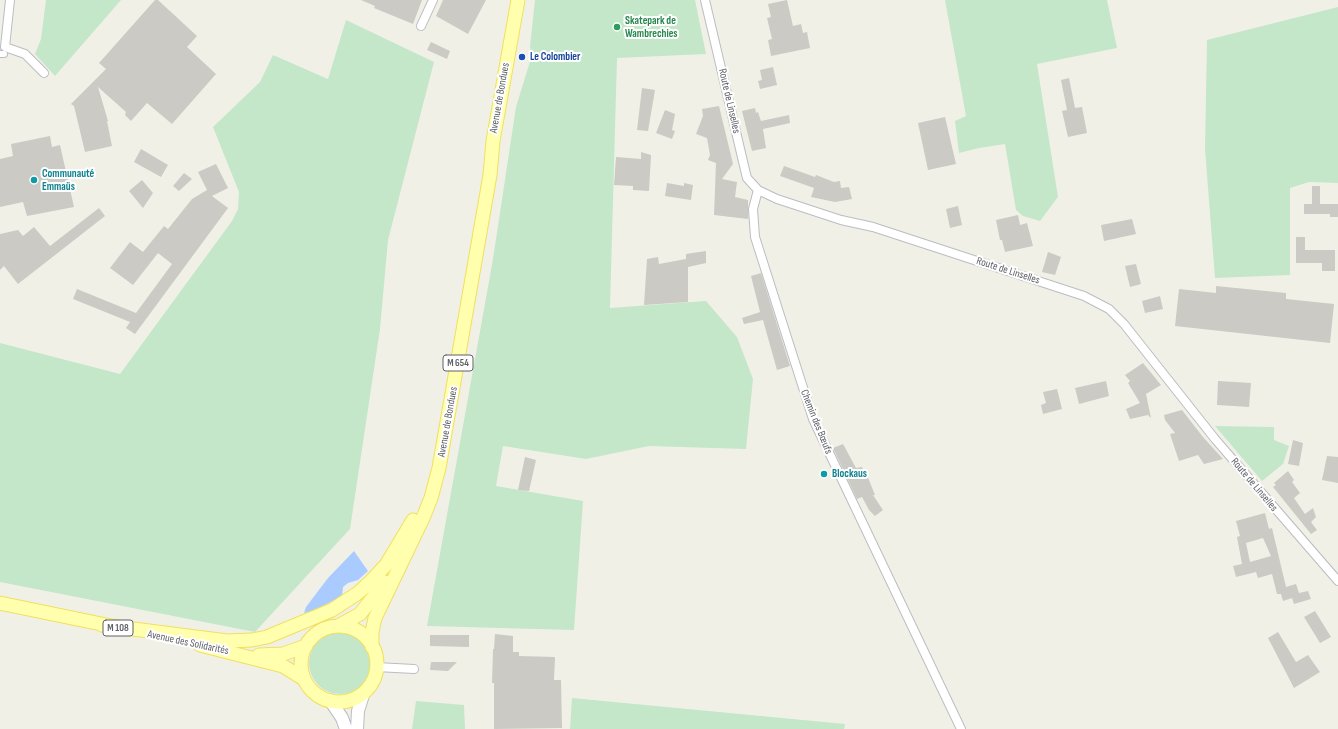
<!DOCTYPE html>
<html>
<head>
<meta charset="utf-8">
<style>
	body { margin:0 }
	canvas { display:block; background:#f0f0e7 }
</style>
</head>
<body>
<canvas width="1338" height="729"></canvas>
<script>
const ctx = document.querySelector('canvas').getContext('2d');
ctx.lineJoin = 'round';
function fillPath(path, color) { ctx.fillStyle = color; ctx.fill(path, 'evenodd'); }
const poly = rows => new Path2D(rows.map(r => 'M' + r).join(''));
function trace(path, color, width, dash) { ctx.strokeStyle = color; ctx.lineWidth = width; ctx.lineCap = dash ? 'butt' : 'round'; ctx.setLineDash(dash || []); ctx.stroke(path); }
function write(font, color, halo, rows, align = 'center') {
  ctx.font = font + ' "Sofia Sans Condensed",sans-serif'; ctx.lineWidth = 4; ctx.setLineDash([]); ctx.textBaseline = 'middle'; ctx.strokeStyle = halo; ctx.fillStyle = color; for (const [text, x, y, turn = 0] of rows) {
    ctx.save(); ctx.translate(x, y); ctx.rotate((+turn || 0) * Math.PI / 180); ctx.textAlign = isNaN(turn) ? turn : align; if (halo) ctx.strokeText(text, 0, 0); ctx.fillText(text, 0, 0); ctx.restore();
  }
}
fillPath(poly([
	[46,0,121,0,55,76,35,54,41,39],
	[535,0,695,0,706,54,617,58,610,308,706,301,737,337,753,379,746,449,649,446,586,459,503,446,496,486,583,501,574,630,427,626,493,259,516,107,532,55,530,46],
	[945,0,1107,0,1117,48,1037,64,1058,197,1040,221,1023,216,1016,210,1005,144,979,148,959,153,955,121,966,116],
	[1338,7,1338,183,1309,182,1290,188,1290,275,1215,278,1205,149,1207,40],
	[346,20,434,62,388,240,380,329,350,529,255,632,0,582,0,343,120,374,232,221,238,209,239,192,213,127,260,82,273,55,328,79],
	[1215,426,1274,427,1274,440,1289,446,1283,464,1262,481],
	'309 663a31 31 0 1 1 62 0a31 31 0 1 1-62 0Z',
	[572,698,845,724,844,729,570,729],
	[416,701,464,705,465,729,412,729]
]), '#c4e7ca');
fillPath(poly([
	[354,551,368,571,358,580,348,583,343,587,342,596,313,611,304,613,306,607,328,578]
]), '#a9cbff');
fillPath(poly([
	[155,0,158,0,197,36,187,47,216,74,172,124,147,103,131,121,125,115,126,112,98,87,108,121,107,121,112,146,85,152,74,106,71,104,106,69,99,63],
	[361,0,422,0,413,24,374,8,375,6],
	[443,0,486,0,468,34,436,16],
	[787,0,793,26,801,24,803,33,807,32,810,48,771,56,768,40,772,39,767,18,771,17,768,4],
	[431,42,450,51,447,59,427,50],
	[773,67,777,85,760,89,758,81,762,80,760,70],
	[1069,78,1075,108,1082,107,1087,133,1068,137,1062,111,1067,110,1061,80],
	[642,88,655,90,648,131,637,130],
	[719,106,733,164,722,179,737,182,735,197,748,200,748,219,714,215,716,163,708,160,710,155,707,138,696,134,703,116,702,109],
	[755,108,756,113,758,112,761,121,789,115,790,123,763,129,766,148,752,151,742,111],
	[665,110,675,114,672,130,675,131,672,139,656,133],
	[945,117,956,164,928,170,918,123],
	[50,136,52,147,60,145,74,207,27,216,23,202,0,207,0,159,13,156,11,144],
	[141,149,168,165,161,177,134,162],
	[641,152,651,155,649,191,633,190,633,186,614,185,616,157,641,159],
	[216,164,228,188,212,196,228,208,135,334,126,328,130,322,73,299,77,289,136,313,172,264,158,253,133,285,110,268,130,242,143,252,164,226,168,229,192,199,207,190,198,172],
	[784,166,815,177,816,175,834,182,840,181,841,188,849,187,852,199,835,202,811,197,814,188,780,176],
	[184,173,192,179,179,191,173,186],
	[142,180,153,193,143,208,129,191],
	[667,183,684,186,684,183,693,185,691,200,665,196],
	[1312,186,1320,186,1320,204,1338,204,1338,217,1330,217,1330,214,1304,214,1304,204,1312,204],
	[958,206,962,225,950,228,946,209],
	[99,208,105,216,18,284,4,266,0,270,0,234,18,230,23,236,34,227,50,246],
	[1018,215,1020,225,1027,223,1033,246,1005,252,1002,240,1000,240,996,220],
	[1132,219,1136,234,1104,241,1101,225],
	[1296,237,1305,237,1305,250,1335,250,1335,271,1322,271,1322,263,1296,263],
	[706,251,706,263,688,267,688,302,644,305,647,259,658,257,659,264,686,259,686,254],
	[1048,252,1061,257,1055,275,1042,272],
	[1136,264,1141,284,1130,287,1125,266],
	[761,273,790,366,777,370,763,320,744,324,742,318,760,312,751,276],
	[1216,286,1286,293,1286,299,1334,304,1330,343,1175,326,1179,289,1216,293],
	[1160,296,1163,309,1145,313,1142,301],
	[1143,363,1161,385,1146,394,1151,418,1148,415,1130,419,1126,409,1140,403,1128,383,1130,381,1125,375],
	[1106,381,1109,396,1079,404,1075,388],
	[1218,381,1251,383,1249,407,1217,405],
	[1057,389,1062,409,1043,414,1041,405,1046,403,1043,392],
	[1182,410,1203,437,1223,459,1204,464,1198,455,1179,461,1170,434,1175,433,1165,420,1164,415],
	[1293,440,1303,443,1299,466,1288,464],
	[843,444,856,468,862,467,865,475,867,475,875,495,873,495,883,510,875,516,869,510,862,497,857,499,833,448],
	[1327,456,1338,457,1338,483,1322,480],
	[525,457,536,460,529,491,518,490],
	[1288,471,1294,480,1292,482,1300,493,1294,498,1305,514,1313,508,1316,517,1311,522,1317,530,1311,534,1273,487,1276,485,1274,483],
	[1265,513,1269,529,1272,528,1286,587,1296,584,1299,593,1308,591,1311,599,1294,604,1292,598,1283,601,1281,594,1277,594,1272,574,1258,578,1256,572,1236,577,1233,566,1242,564,1237,537,1240,536,1236,521],
	[1263,538,1271,556,1250,562,1246,543],
	[1315,611,1331,637,1320,643,1304,617],
	[1278,632,1296,662,1308,655,1320,672,1294,688,1268,638],
	[495,634,513,636,513,652,519,652,519,656,555,657,554,680,561,680,562,728,494,729,494,683,492,683,493,649,494,649],
	[430,635,469,635,469,647,430,646],
	[431,662,457,662,448,671,430,670]
]), '#cccac4');
const pedestrian = poly([
	[0,54,4,54]
]);
const minor = poly([
	[10,0,5,47,25,54,44,73],
	[705,0,745,170,747,178,758,190,777,199,841,220,873,227,1084,296,1109,309,1124,324,1215,439,1338,581],
	[421,26,433,0],
	[758,190,753,209,755,237,813,419,961,729],
	[376,667,414,669]
]);
const secondary = poly([
	[330,700,342,718,346,729],
	[357,729,358,711,364,692]
]);
const primary = poly([
	[0,603,111,626],
	[102,625,227,641,252,640,267,637,332,610,358,593,370,582,386,565,413,520],
	[338,626,360,614,385,582],
	'301 664a38 38 0 1 1 76 0a38 38 0 1 1-76 0Z',
	[200,645,283,666,304,679],
	[372,647,372,632,375,618,423,518,431,498,439,468,490,175,493,141,518,0],
	[259,655,283,654,306,646]
]);
trace(pedestrian, '#bbbdc2', 8);
trace(minor, '#bbbdc2', 10);
trace(secondary, '#bcbec4', 14);
trace(primary, '#f1e05f', 15);
trace(pedestrian, '#fff', 6);
trace(minor, '#fff', 8);
trace(secondary, '#fff', 12);
trace(primary, '#ffffae', 13);
for (const [x, y, r, color] of [
	[617,27,4,"#2e9e5b"],
	[522,57,4,"#1a4fb4"],
	[34,180,4,"#0f9aa8"],
	[824,474,4,"#0f9aa8"]
]) { const dot = new Path2D(); dot.arc(x, y, r, 0, 2 * Math.PI); ctx.fillStyle = color; ctx.fill(dot); trace(dot, '#fff', 1.5); }
for (const [x, y, w] of [
	[458,363,30],
	[118,628,30]
]) { const box = new Path2D(); box.roundRect(x - w / 2, y - 8, w, 16, 3); ctx.fillStyle = '#fff'; ctx.fill(box); trace(box, '#5e6167', 1); }
write('bold 10px', '#5e6167', null, [
	["M 654",458,363],
	["M 108",118,628]
]);
write('bold 11px', '#27864d', '#fff', [
	["Skatepark de",625,21],
	["Wambrechies",625,34]
], 'left');
write('bold 11px', '#164399', '#fff', [
	["Le Colombier",530,57]
], 'left');
write('11px', '#5e6167', '#fff', [
	["Avenue de Bondues",500,98,-80],
	["Route de Linselles",729,101,77],
	["Route de Linselles",1008,271,18],
	["Avenue de Bondues",448,422,-80],
	["Chemin des Bœufs",816,422,68],
	["Route de Linselles",1254,485,50],
	["Avenue des Solidarités",188,643,12]
]);
write('bold 11px', '#0d838f', '#fff', [
	["Communauté",42,174],
	["Emmaüs",42,187],
	["Blockaus",832,474]
], 'left');
</script>
</body>
</html>
